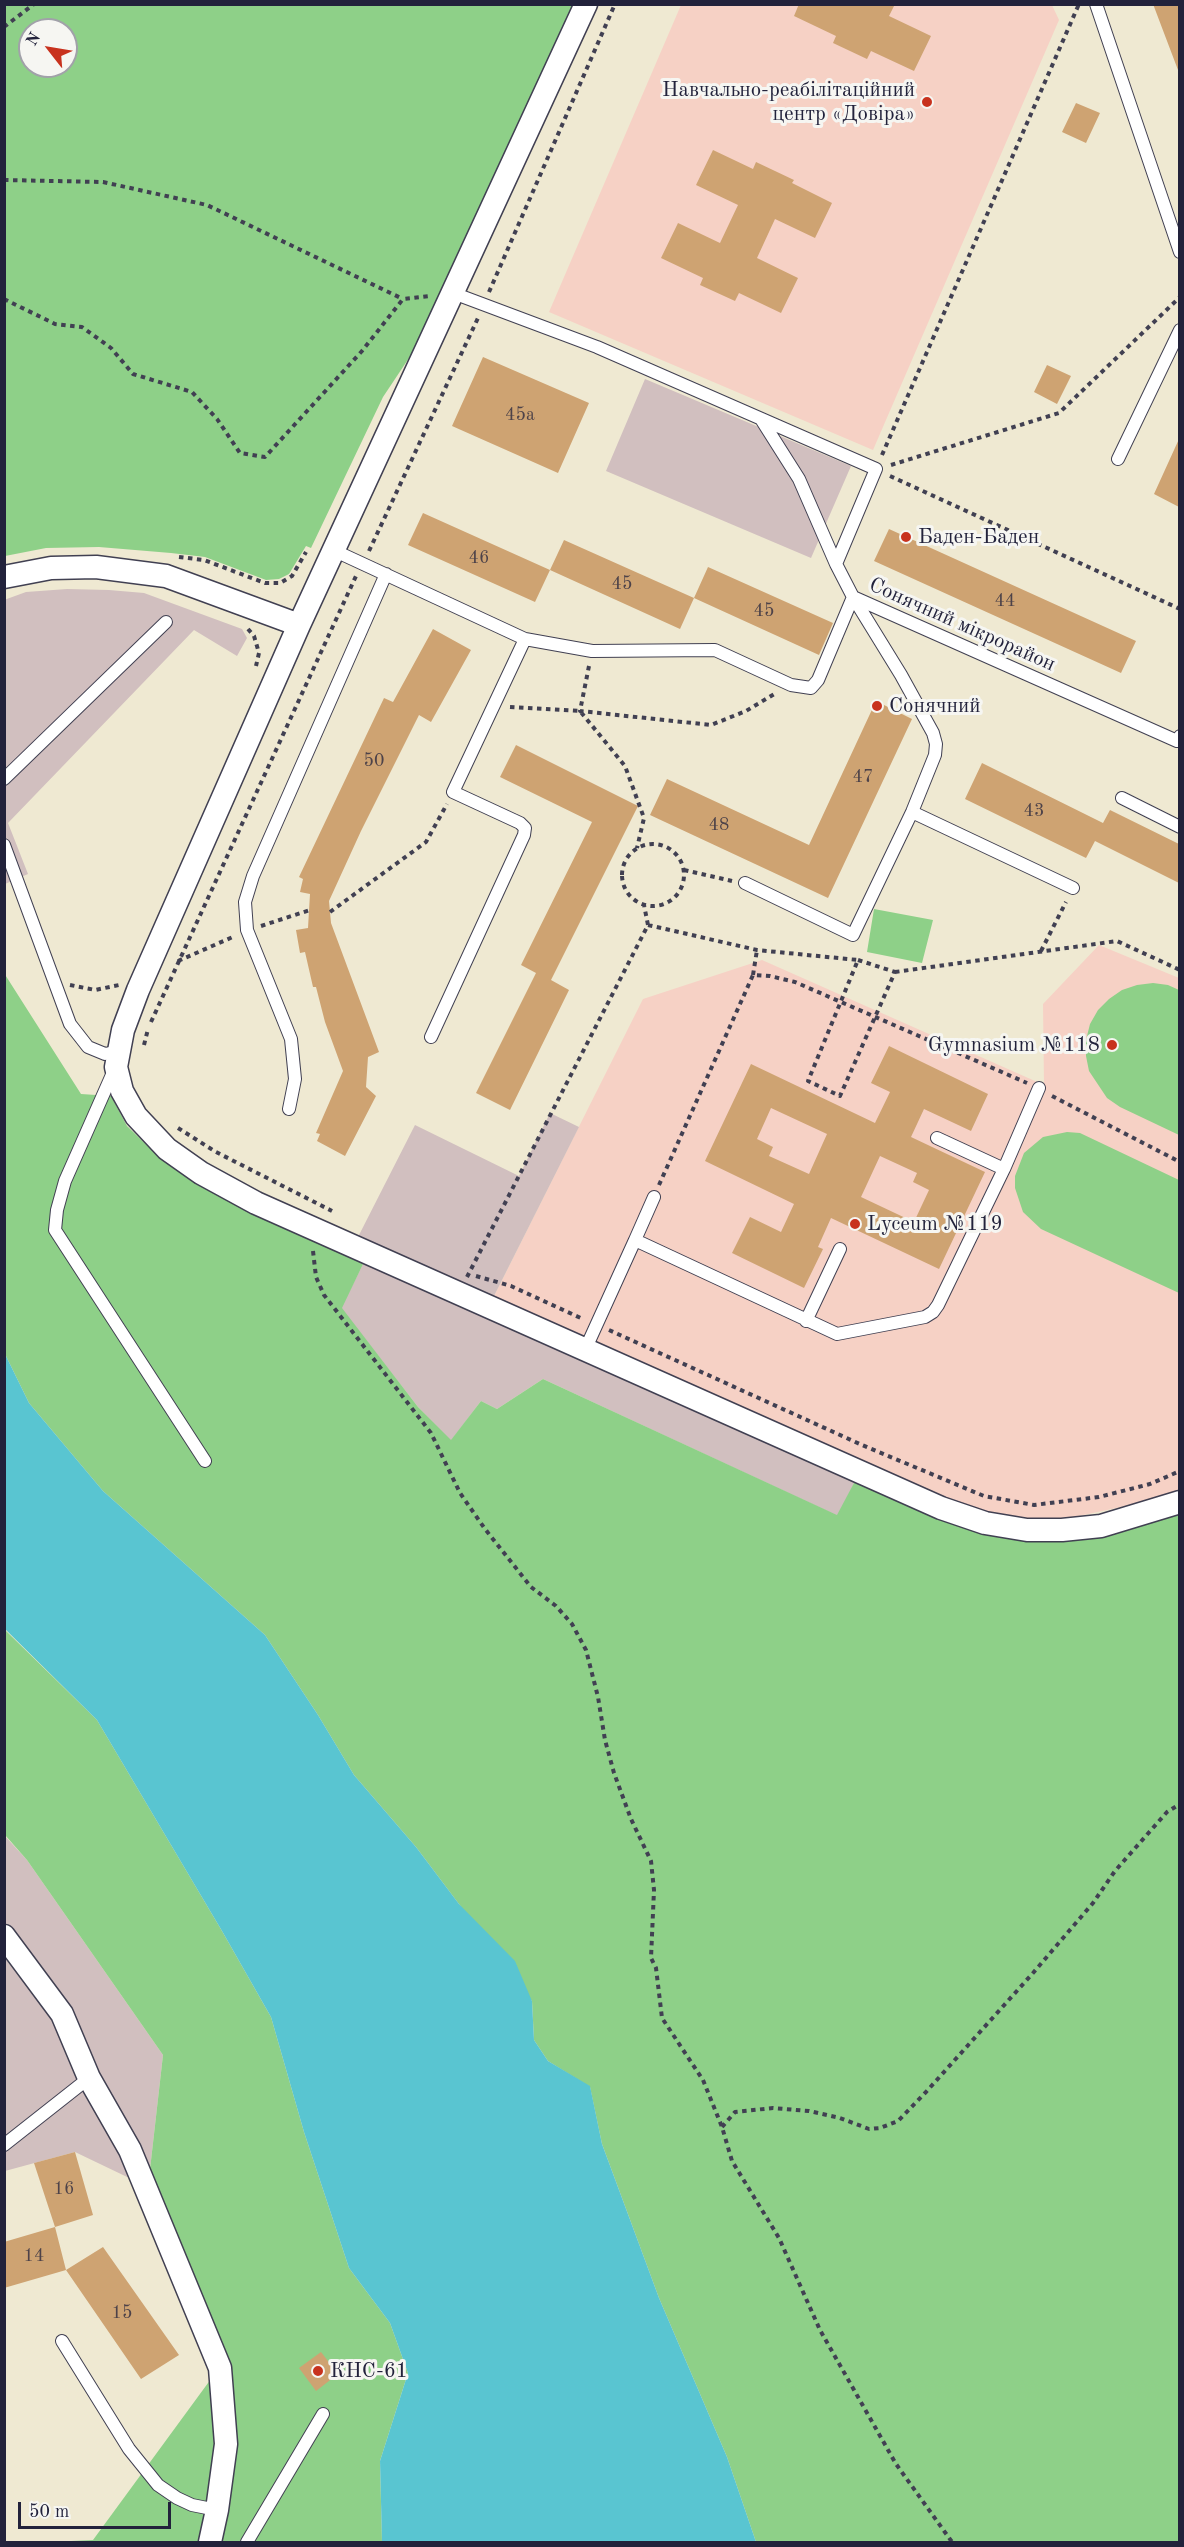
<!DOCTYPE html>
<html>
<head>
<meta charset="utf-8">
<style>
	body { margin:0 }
	#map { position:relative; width:1184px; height:2547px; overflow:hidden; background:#efe9d2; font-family:"Old Standard TT",serif }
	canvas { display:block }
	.frame { position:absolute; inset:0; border:6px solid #22223b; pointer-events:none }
	.north { position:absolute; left:18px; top:18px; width:60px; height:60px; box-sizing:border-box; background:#f6f6f2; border:2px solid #a1a1a9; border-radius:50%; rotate:301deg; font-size:16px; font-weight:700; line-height:24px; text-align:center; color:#22223b }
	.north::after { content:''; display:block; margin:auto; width:21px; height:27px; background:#c8321e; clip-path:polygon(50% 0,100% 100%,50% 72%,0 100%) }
	.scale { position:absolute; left:18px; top:2502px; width:153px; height:27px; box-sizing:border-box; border:3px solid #22223b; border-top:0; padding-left:8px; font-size:18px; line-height:21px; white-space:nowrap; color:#22223b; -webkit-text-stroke:4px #f6f6f2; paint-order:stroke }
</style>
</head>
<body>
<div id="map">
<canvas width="1184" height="2547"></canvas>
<div class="frame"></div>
<div class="north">N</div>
<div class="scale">50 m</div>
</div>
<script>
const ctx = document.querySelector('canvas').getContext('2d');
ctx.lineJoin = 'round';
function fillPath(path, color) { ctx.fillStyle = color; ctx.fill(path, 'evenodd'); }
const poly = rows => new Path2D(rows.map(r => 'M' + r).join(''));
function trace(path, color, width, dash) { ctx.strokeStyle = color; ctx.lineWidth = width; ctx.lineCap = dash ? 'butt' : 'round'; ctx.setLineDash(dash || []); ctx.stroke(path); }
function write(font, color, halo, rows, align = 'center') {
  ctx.font = font + ' "Old Standard TT",serif'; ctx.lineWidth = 6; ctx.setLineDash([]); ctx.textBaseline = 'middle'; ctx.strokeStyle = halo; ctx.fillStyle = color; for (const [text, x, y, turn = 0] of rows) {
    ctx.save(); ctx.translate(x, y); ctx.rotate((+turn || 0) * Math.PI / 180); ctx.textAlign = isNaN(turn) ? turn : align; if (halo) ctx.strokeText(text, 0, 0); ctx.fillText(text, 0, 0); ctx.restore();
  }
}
fillPath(poly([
	[681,5,1052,5,1059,20,873,450,549,312],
	[1099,945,1179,978,1179,1490,1149,1501,1065,1519,1029,1521,988,1514,945,1500,493,1298,643,999,762,960,1044,1085,1043,1004]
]), '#f6d1c5');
fillPath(poly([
	[645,379,851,466,811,558,606,471],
	[67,589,109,590,144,593,242,629,247,638,237,656,194,630,8,823,28,874,5,884,4,600,26,592],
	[550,1113,579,1127,493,1298,358,1237,415,1125,519,1176],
	[364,1262,855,1481,838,1516,543,1379,497,1409,481,1401,451,1441,418,1407,341,1308],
	[4,1835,27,1860,163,2055,148,2187,75,2152,5,2171]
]), '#d1bfbf');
fillPath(poly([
	[5,5,574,5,417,346,383,397,311,548,306,546,289,574,279,579,266,580,205,557,171,553,99,547,46,548,5,556],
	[30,30,66,30,66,66,30,66],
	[874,909,933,920,922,963,867,952],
	[4,973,81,1094,111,1096,127,1126,159,1157,193,1181,364,1262,342,1308,418,1407,451,1440,481,1401,497,1409,543,1379,837,1515,855,1481,981,1531,1179,1510,1179,2542,756,2542,727,2457,659,2298,602,2144,590,2087,548,2061,534,2040,532,2001,416,1847,354,1775,318,1715,265,1635,103,1491,29,1403,5,1354],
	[1153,983,1168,985,1179,990,1179,1135,1120,1107,1107,1098,1089,1071,1086,1056,1086,1040,1090,1024,1098,1010,1109,999,1122,990,1137,985],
	[1067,1132,1080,1133,1179,1180,1179,1293,1041,1229,1023,1212,1015,1188,1015,1176,1024,1153,1043,1137],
	[4,1629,97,1720,222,1931,271,2017,304,2132,349,2268,390,2323,408,2373,380,2461,382,2542,49,2542,93,2540,219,2368,148,2187,163,2055,27,1860,5,1835]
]), '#8ed088');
fillPath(poly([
	[5,1354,29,1403,103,1491,265,1635,318,1715,354,1775,416,1847,459,1904,515,1961,532,2001,534,2040,548,2061,590,2086,602,2144,659,2298,727,2457,756,2542,382,2542,380,2461,408,2373,390,2323,349,2268,304,2132,271,2017,222,1931,97,1720,5,1629]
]), '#59c5d1');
fillPath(poly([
	[799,4,895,4,889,16,931,36,914,71,871,51,867,59,833,43,836,36,794,16],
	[1153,4,1179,4,1179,70,1178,70],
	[1076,103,1100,113,1086,143,1062,132],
	[713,150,753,169,756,162,794,180,792,183,832,203,815,238,775,219,757,258,798,278,781,313,739,293,735,301,700,285,703,278,661,258,678,223,720,243,738,205,696,185],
	[483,357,589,403,558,473,452,426],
	[1047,365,1071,376,1057,404,1034,392],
	[1179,439,1179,507,1154,494],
	[423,513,550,570,535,602,408,545],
	[889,529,1136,641,1121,673,874,561],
	[564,540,694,598,680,629,550,570],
	[708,567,833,623,819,655,694,598],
	[433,629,471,650,431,722,419,715,361,831,329,901,331,923,379,1052,368,1057,366,1087,376,1096,345,1156,317,1141,320,1134,316,1133,343,1071,325,1022,316,987,313,987,305,952,300,953,296,930,308,928,310,894,300,892,303,879,299,877,384,698,393,702],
	[876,701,912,719,828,898,650,815,667,779,809,845],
	[516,745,638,806,551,980,569,990,510,1110,476,1093,536,973,521,965,592,822,500,777],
	[982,763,1103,823,1110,810,1179,844,1179,883,1095,841,1086,858,965,799],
	[889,1046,988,1094,971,1131,924,1109,911,1137,985,1172,939,1269,831,1218,818,1247,823,1249,804,1288,732,1253,750,1217,781,1232,794,1204,705,1161,751,1064,875,1123,890,1092,871,1083],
	[771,1108,827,1134,809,1174,769,1156,773,1147,757,1139],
	[880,1156,917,1173,913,1182,929,1190,914,1222,861,1197],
	[75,2152,93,2215,55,2227,34,2163],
	[55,2227,66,2270,4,2288,4,2242],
	[103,2247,179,2355,141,2379,66,2270],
	[321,2352,338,2374,316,2391,299,2368]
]), '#cea372');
const lane = poly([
	[1096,4,1180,252],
	[453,293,597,347,876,469,836,564,853,597,818,680,811,688,791,685,715,650,592,651,525,639],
	[761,419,799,479,836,564],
	[1118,459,1180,330],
	[333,550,525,639,453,792,520,823,525,828,524,835,431,1037],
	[4,779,166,622],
	[1122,798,1180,827],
	[912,812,1073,888],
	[4,845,70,1024,88,1047,105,1054,119,1051],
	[745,883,853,935,912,812,935,755,936,744,933,733,901,675,853,597,1177,741,1180,736],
	[115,1068,65,1181,57,1210,55,1230,205,1461],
	[289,1109,295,1079,291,1039,247,930,245,902,253,876,386,574],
	[937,1138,1004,1169],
	[635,1240,654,1197],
	[806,1321,840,1249],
	[585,1350,635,1240,837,1334,925,1317,933,1312,938,1305,1004,1169,1039,1088],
	[4,2145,89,2078],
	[62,2341,129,2449,158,2485,177,2498,192,2505,217,2510],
	[247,2542,323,2414]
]);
const street = poly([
	[586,4,299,625,138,990,123,1030,116,1067,122,1091,136,1116,167,1149,201,1173,256,1203,941,1508,985,1523,1027,1530,1062,1530,1101,1526,1180,1502],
	[4,577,51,568,96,567,166,576,299,625],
	[4,1936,62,2014,89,2078,130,2150,220,2368,226,2444,217,2510,210,2542]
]);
trace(lane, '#414052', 14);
trace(street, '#414052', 25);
trace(poly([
	[4,27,34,4],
	[4,180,103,182,207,205,403,299],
	[489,292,615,4],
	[4,299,55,324,82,327,111,348,133,374,192,392,217,419,240,453,265,457,362,351,403,299,429,296],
	[882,455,1079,4],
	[891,465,1059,413,1180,297],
	[890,476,1180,609],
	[369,551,478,318],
	[179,557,204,560,265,583,280,583,292,576,306,552],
	[248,629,254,636,259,653,256,666],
	[589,666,580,711,711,725,746,711,776,693],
	[510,707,580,711,625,766,644,818,637,848],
	'622 875a31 31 0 1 1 62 0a31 31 0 1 1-62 0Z',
	[684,870,732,881],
	[330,912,426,842,447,804],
	[648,925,757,950,858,960],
	[261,926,310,910],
	[1041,951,1066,902],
	[858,960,895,972,840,1096,808,1081,858,960],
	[178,961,235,936],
	[895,972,1117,941,1180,970],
	[753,975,757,950],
	[70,985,95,990,119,985],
	[151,1022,356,576],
	[144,1045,148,1029],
	[1052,1096,1180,1162],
	[178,1128,216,1152,332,1211],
	[659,1185,753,975,770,976,795,982,1027,1083],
	[313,1251,316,1277,324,1295,431,1433,460,1493,485,1529,531,1587,556,1606,572,1624,586,1650,598,1697,605,1740,614,1773,631,1819,651,1861,654,1890,651,1958,656,1968,662,2018,703,2080,722,2127,732,2161,779,2238,820,2330,896,2464,952,2542],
	[476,1276,511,1286,583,1319],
	[467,1277,648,925,644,905],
	[609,1330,862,1445,984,1496,1034,1505,1099,1497,1150,1484,1180,1471],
	[722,2127,735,2112,773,2108,809,2111,840,2118,869,2129,880,2128,898,2121,926,2092,1033,1973,1093,1903,1115,1871,1167,1812,1180,1804]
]), '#414052', 4, [4.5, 4.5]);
trace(lane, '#fff', 12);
trace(street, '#fff', 22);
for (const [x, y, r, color] of [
	[927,102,6,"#c8321e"],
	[906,537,6,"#c8321e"],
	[877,706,6,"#c8321e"],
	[1112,1045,6,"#c8321e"],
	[855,1224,6,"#c8321e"],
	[318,2371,6,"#c8321e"]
]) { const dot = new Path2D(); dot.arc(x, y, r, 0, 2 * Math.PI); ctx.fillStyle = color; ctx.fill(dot); trace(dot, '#f6f6f2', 2); }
write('18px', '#4d4249', null, [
	["45а",520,415],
	["46",479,558],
	["45",622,584],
	["44",1005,601],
	["45",764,611],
	["50",374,761],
	["47",863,777],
	["43",1034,811],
	["48",719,825],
	["16",64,2189],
	["14",34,2256],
	["15",122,2313]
]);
write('21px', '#22223b', '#f6f6f2', [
	["Навчально-реабілітаційний",915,90,"right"],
	["центр «Довіра»",915,114,"right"],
	["Баден-Баден",918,537],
	["Сонячний",889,706],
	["Gymnasium №118",1100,1045,"right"],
	["Lyceum №119",867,1224],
	["КНС-61",330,2371]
], 'left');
write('21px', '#22223b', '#f6f6f2', [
	["Сонячний мікрорайон",962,625,24]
]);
</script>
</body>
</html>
